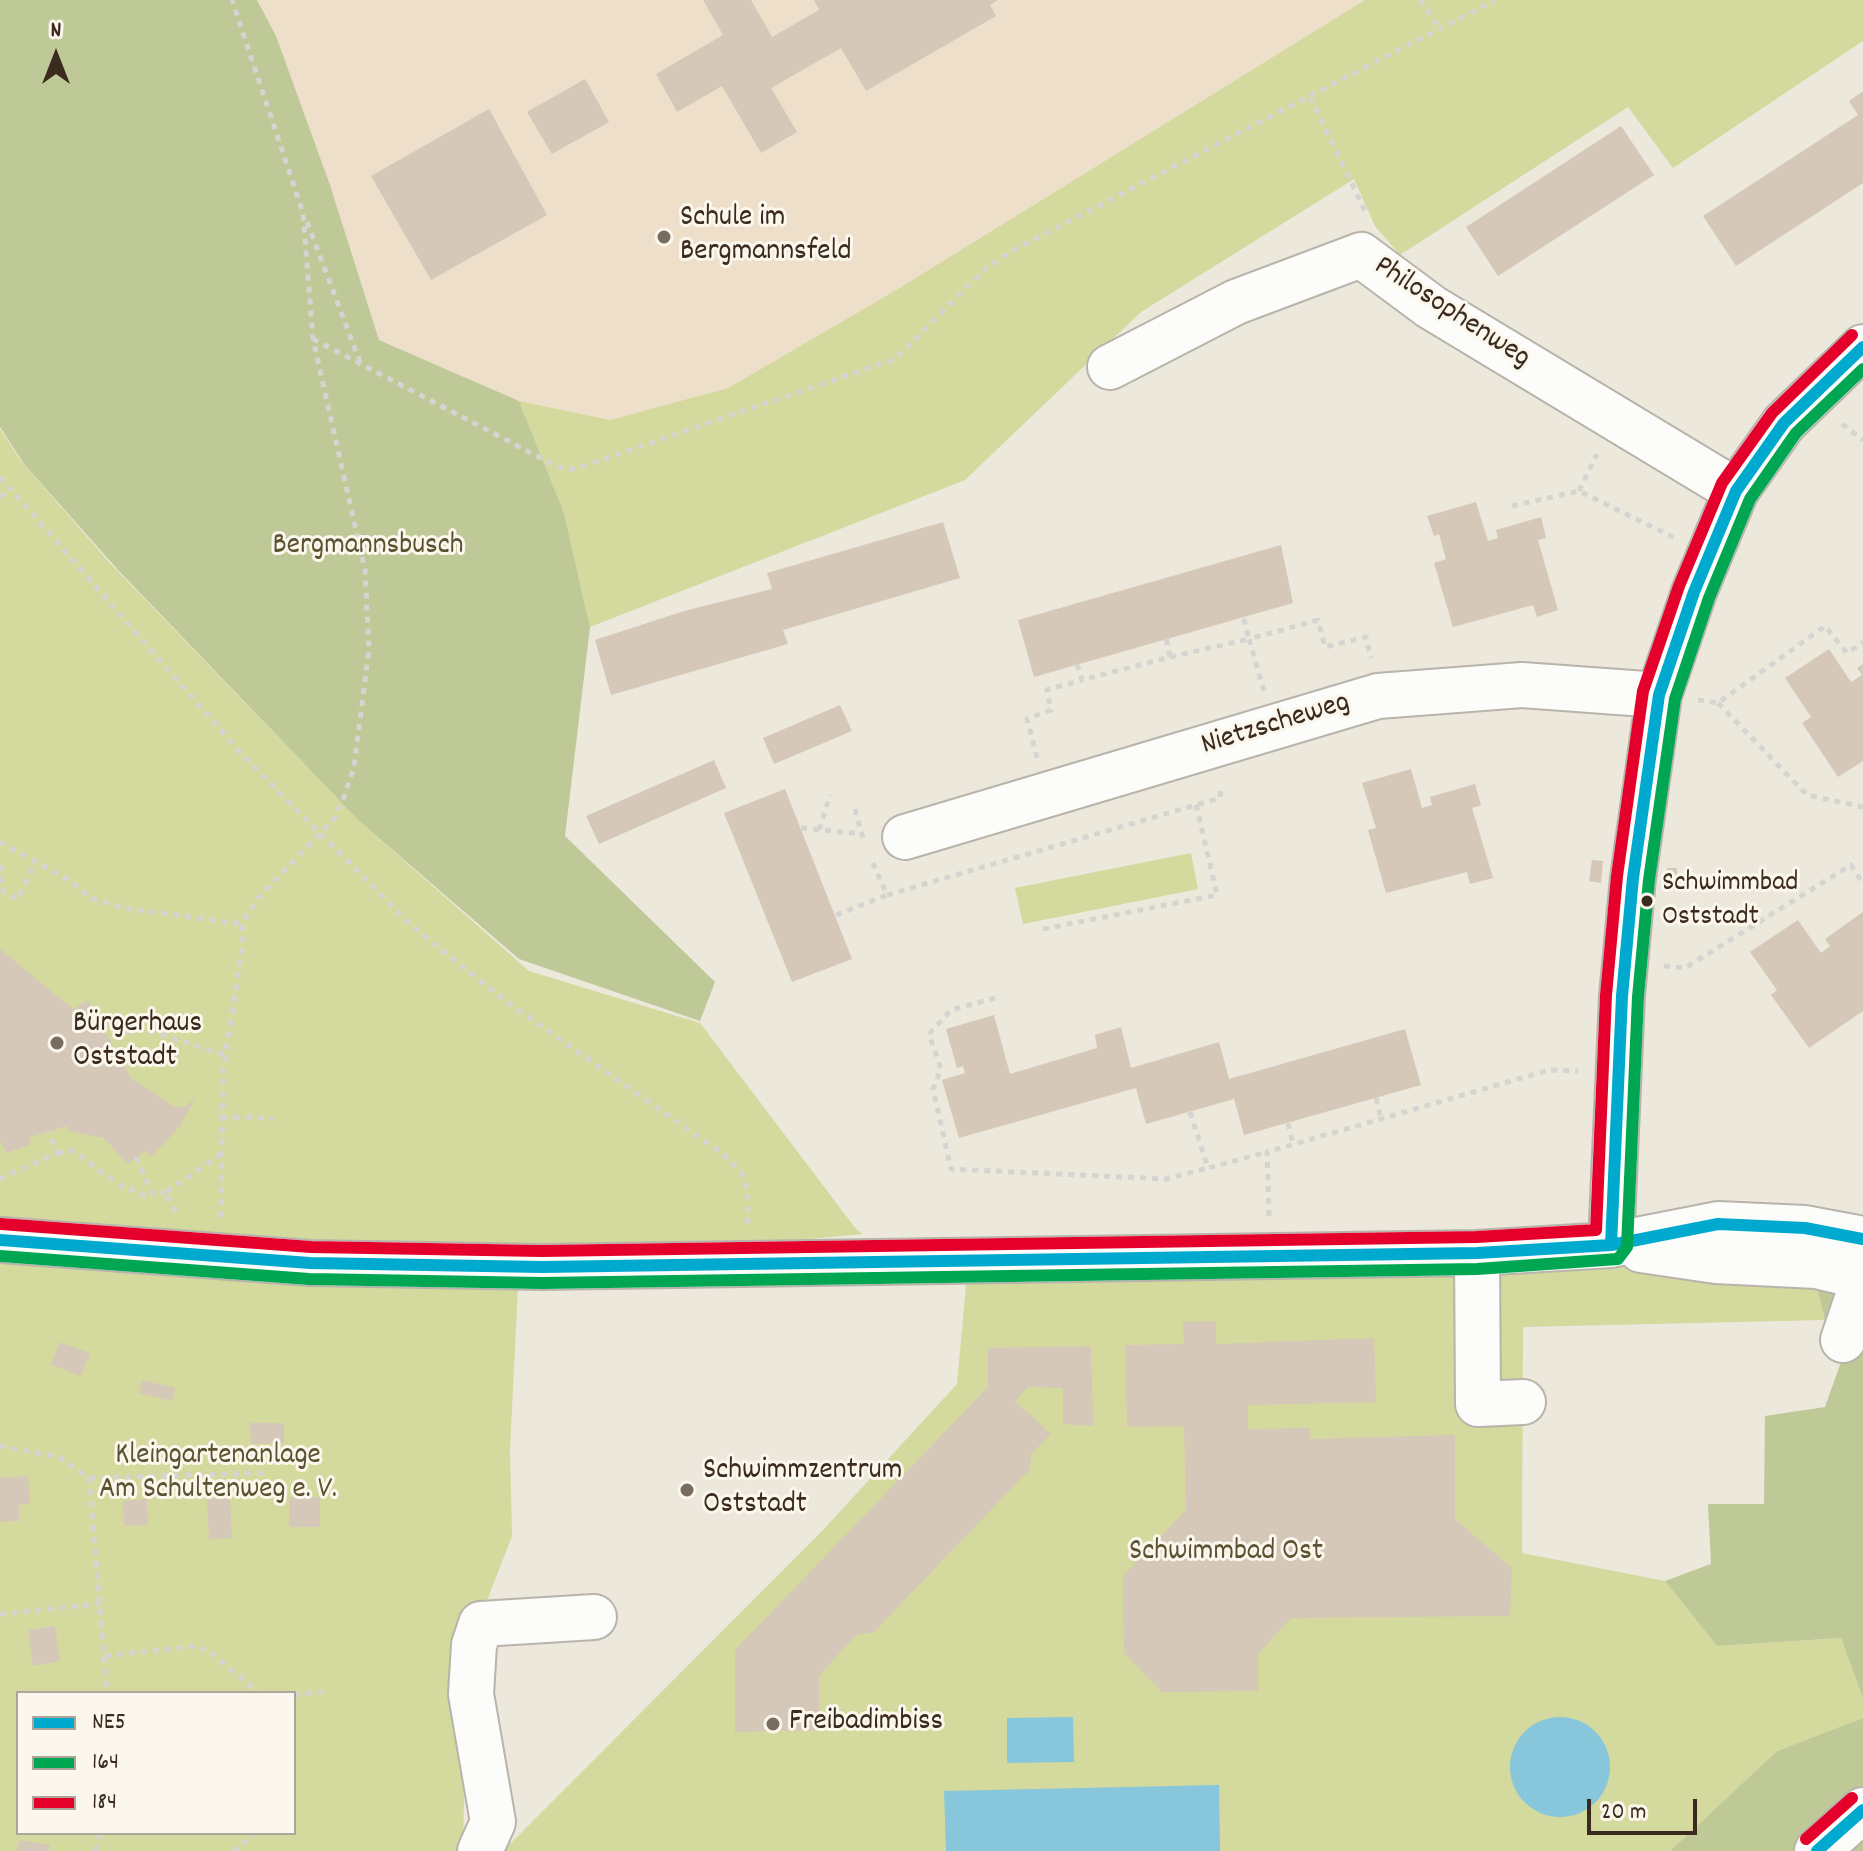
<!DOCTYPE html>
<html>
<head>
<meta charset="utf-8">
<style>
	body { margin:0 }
	#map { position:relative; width:1863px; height:1851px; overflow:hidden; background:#ece8db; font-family:Dekko,sans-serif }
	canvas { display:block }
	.legend { position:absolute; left:16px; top:1691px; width:280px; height:144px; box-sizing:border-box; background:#fbf7ec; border:2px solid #aea59a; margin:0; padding:10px 14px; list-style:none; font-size:24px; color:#3b2a1e }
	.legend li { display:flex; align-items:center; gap:16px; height:40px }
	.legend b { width:40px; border:2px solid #aea59a }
	.north { position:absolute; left:16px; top:16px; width:80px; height:80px; -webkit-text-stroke:6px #fbf7ec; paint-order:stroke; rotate:0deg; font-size:22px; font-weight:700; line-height:32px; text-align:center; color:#3b2a1e }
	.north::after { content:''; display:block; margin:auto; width:28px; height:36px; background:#3b2a1e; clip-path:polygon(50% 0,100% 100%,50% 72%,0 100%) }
	.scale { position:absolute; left:1587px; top:1799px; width:110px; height:36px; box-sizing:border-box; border:4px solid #3b2a1e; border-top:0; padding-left:10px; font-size:24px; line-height:28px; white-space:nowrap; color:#3b2a1e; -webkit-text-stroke:6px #fbf7ec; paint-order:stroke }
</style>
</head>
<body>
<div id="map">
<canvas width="1863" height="1851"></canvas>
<ul class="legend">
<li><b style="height:10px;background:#00a9ce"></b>NE5</li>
<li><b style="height:10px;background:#00a651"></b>164</li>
<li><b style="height:10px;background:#e4002b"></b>184</li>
</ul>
<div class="north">N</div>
<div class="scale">20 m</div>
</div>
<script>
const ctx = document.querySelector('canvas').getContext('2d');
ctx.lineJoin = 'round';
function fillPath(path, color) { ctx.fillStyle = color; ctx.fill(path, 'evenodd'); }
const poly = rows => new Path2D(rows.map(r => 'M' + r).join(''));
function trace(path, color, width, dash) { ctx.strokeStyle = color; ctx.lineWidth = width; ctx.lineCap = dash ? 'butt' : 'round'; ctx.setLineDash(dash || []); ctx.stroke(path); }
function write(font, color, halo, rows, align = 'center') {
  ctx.font = font + ' Dekko,sans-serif'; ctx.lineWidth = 6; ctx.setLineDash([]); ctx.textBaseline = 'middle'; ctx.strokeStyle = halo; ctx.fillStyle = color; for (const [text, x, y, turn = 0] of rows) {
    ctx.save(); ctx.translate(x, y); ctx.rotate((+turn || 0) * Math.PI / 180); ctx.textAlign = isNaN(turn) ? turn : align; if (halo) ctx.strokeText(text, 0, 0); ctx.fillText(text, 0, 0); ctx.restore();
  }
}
fillPath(poly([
	[257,0,1365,0,898,289,728,388,610,420,519,401,379,340,330,185,276,36]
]), '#eddfc9');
fillPath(poly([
	[1365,0,1863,0,1863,41,1673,168,1628,107,1400,255,1375,226,1354,179,1141,312,965,480,590,627,564,513,519,401,610,420,728,388,898,289],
	[0,429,21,461,109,562,359,821,529,971,700,1023,856,1229,863,1234,519,1266,510,1450,512,1536,467,1652,463,1851,0,1851],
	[18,1693,294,1693,294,1833,18,1833],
	[1191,853,1198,889,1023,924,1015,888],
	[1270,1257,1812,1267,1825,1320,1523,1327,1522,1553,1665,1581,1717,1646,1841,1638,1863,1699,1863,1718,1777,1751,1670,1851,480,1851,512,1842,824,1529,957,1384,968,1264]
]), '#d4d99e');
fillPath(poly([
	[0,0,257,0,276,36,330,185,379,340,519,401,564,513,590,627,565,836,715,982,700,1021,519,959,359,821,118,570,24,464,0,427],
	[1812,1267,1863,1278,1863,1699,1841,1638,1717,1646,1665,1581,1711,1564,1708,1504,1764,1504,1765,1416,1825,1407,1847,1345,1825,1320],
	[1863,1718,1863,1851,1670,1851,1777,1751]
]), '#bec997');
fillPath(poly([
	[1073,1717,1074,1762,1007,1763,1007,1718],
	'1510 1767a50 50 0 1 1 100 0a50 50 0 1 1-100 0Z',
	[1219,1785,1220,1851,946,1851,944,1791]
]), '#88c6db');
fillPath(poly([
	[703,0,751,0,772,37,819,10,814,0,998,0,990,5,996,16,866,91,841,48,771,88,797,132,761,153,722,86,677,112,656,74,723,35],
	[585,79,609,122,552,154,527,112],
	[1863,91,1863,183,1736,266,1703,216,1858,115,1849,101],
	[489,109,547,215,431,280,371,176],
	[1621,126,1654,175,1498,276,1466,227],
	[1476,502,1488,541,1498,538,1496,530,1541,517,1546,538,1538,540,1558,610,1537,617,1533,605,1453,627,1434,563,1446,559,1439,534,1434,536,1427,516],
	[943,522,960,578,783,630,788,644,611,695,595,640,684,611,772,589,767,573],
	[1281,545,1293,603,1034,677,1018,620],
	[1829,649,1851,682,1862,675,1857,668,1863,664,1863,761,1838,777,1802,723,1811,717,1785,678],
	[840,705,852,731,774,764,763,738],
	[714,760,726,788,599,844,586,816],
	[1411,769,1422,808,1432,805,1430,797,1475,784,1481,805,1472,808,1493,878,1470,884,1467,872,1386,893,1368,830,1376,828,1362,783],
	[785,789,852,959,792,982,724,813],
	[1592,860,1603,861,1601,883,1589,881],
	[1667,868,1677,868,1677,890,1666,890],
	[1863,912,1863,1011,1809,1048,1771,995,1777,990,1750,952,1798,920,1821,953,1830,946,1825,939],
	[0,949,73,1009,88,1000,131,1078,173,1106,185,1107,196,1097,180,1126,151,1157,145,1151,128,1164,104,1138,68,1131,67,1126,30,1137,30,1145,6,1153,0,1140],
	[994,1015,1010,1074,1097,1048,1095,1035,1121,1027,1131,1068,1219,1042,1229,1079,1405,1029,1421,1085,1244,1135,1234,1099,1146,1124,1136,1088,959,1138,942,1080,965,1073,963,1066,957,1068,946,1029],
	[1216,1321,1216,1344,1374,1338,1376,1402,1248,1405,1248,1429,1310,1428,1310,1439,1455,1435,1455,1519,1512,1568,1510,1616,1291,1618,1258,1654,1258,1691,1162,1692,1124,1653,1123,1576,1186,1510,1184,1426,1127,1427,1125,1345,1184,1344,1183,1322],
	[60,1342,90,1353,81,1376,51,1365],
	[1091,1346,1093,1426,1063,1424,1063,1388,1028,1387,1015,1401,1051,1434,1031,1454,1030,1469,873,1633,857,1634,819,1676,819,1730,735,1732,735,1650,988,1387,988,1348],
	[142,1380,175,1388,172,1401,139,1393],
	[250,1423,284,1423,284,1443,251,1444],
	[28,1476,30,1504,19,1505,19,1521,0,1522,0,1478],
	[289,1497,320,1497,320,1527,289,1527],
	[230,1498,232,1538,209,1540,207,1499],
	[147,1499,148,1525,124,1526,123,1501],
	[55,1626,60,1661,33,1666,28,1630],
	[19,1840,50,1845,49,1851,17,1851]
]), '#d5c8b8');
const minor = poly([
	[1110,367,1236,302,1361,255,1431,307,1736,491],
	[905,837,1378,696,1522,685,1659,695],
	[0,1240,310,1263,542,1267,1477,1253,1611,1245,1718,1224,1805,1228,1863,1239],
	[1611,1245,1622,996,1633,878,1659,695,1694,592,1736,491,1784,423,1863,347],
	[1641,1250,1716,1261,1817,1266,1863,1277],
	[1477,1253,1478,1404,1523,1402],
	[1843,1340,1863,1281],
	[480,1851,493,1822,471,1694,474,1645,481,1624,594,1617],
	[1817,1851,1863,1810]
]);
trace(minor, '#b8b4ab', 48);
trace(poly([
	[1420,0,1440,29],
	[1310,97,1367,215],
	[307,222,360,362],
	[313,339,558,467,575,469,895,359,985,269,1015,249,1495,0],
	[1842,424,1863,440],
	[0,477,246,759,411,925,504,1000,723,1154,741,1172,747,1188,748,1224],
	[1579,491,1597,454],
	[0,497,9,489],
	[1512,506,1579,491,1675,538],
	[1170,657,1249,639,1243,616],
	[1077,664,1082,680,1170,657,1166,637],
	[1264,691,1249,639,1318,620,1325,647,1366,637,1371,658],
	[1698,700,1718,703,1825,626,1847,653,1863,642],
	[1718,703,1807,795,1863,807],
	[1037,758,1027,719,1051,710,1047,690,1082,680],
	[855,809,864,843],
	[801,828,864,834],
	[819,830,830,795],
	[0,842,72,882,90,898,124,908,242,924],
	[0,865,3,892,18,899,36,861],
	[887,895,1220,798,1221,785],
	[836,915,887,895,873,863],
	[1043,929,1217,895,1196,804],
	[1664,966,1685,968,1851,865,1863,884],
	[995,998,951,1010,929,1034,941,1069,933,1089,951,1169,1166,1179,1208,1168],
	[126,1032,141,1028,225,1055],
	[1376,1098,1381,1119],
	[1190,1112,1208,1168,1267,1152],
	[222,1117,273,1118],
	[1288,1123,1293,1144],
	[57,1153,73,1151,120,1185,144,1195,152,1193],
	[136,1157,152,1193,165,1193],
	[0,1179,57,1153,49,1132],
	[176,1212,165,1193,221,1154],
	[1269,1216,1267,1152,1549,1070,1578,1071],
	[221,1217,223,1070,243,943,242,924,258,898,334,819,344,797,354,767,369,649,365,570,313,339,303,213,232,0],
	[0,1446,59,1457,89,1478,107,1693],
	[89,1478,264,1473],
	[0,1614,100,1604],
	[105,1656,195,1646,210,1652,259,1693],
	[294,1695,327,1691],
	[96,1851,100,1833],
	[233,1851,255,1833]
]), '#d5d4d0', 5, [6, 6]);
trace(minor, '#fcfcfa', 44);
trace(poly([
	[0,1240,310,1263,542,1267,1477,1253,1611,1245,1718,1224,1805,1228,1863,1239],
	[1611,1245,1622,996,1633,878,1659,695,1694,592,1736,491,1784,423,1863,347],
	[1817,1851,1863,1810]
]), '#00a9ce', 12);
trace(poly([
	[0,1256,309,1279,542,1283,1477,1269,1618,1259,1627,1247,1638,997,1649,880,1675,699,1709,598,1750,499,1796,433,1863,369]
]), '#00a651', 12);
trace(poly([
	[1,1224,311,1247,542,1251,1476,1237,1596,1230,1606,995,1617,876,1643,691,1679,586,1722,483,1772,413,1852,335],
	[1806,1839,1852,1798]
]), '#e4002b', 12);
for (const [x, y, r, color] of [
	[664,237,8,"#796c60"],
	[1647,901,7,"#3b2a1e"],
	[57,1043,8,"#796c60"],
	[687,1490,8,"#796c60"],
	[773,1724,8,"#796c60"]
]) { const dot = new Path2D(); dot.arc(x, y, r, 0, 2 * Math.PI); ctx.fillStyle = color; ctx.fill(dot); trace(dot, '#fbf7ec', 3); }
write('28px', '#3b2a1e', '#fbf7ec', [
	["Schwimmbad",1662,885],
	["Oststadt",1662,919]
], 'left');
write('30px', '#3b2a1e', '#fbf7ec', [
	["Schule im",680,220],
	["Bergmannsfeld",680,254],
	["Bürgerhaus",73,1026],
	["Oststadt",73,1060],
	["Schwimmzentrum",703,1473],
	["Oststadt",703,1507],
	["Freibadimbiss",789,1724]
], 'left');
write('30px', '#3b2a1e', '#fbf7ec', [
	["Philosophenweg",1451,314,33],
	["Nietzscheweg",1276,726,-17]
]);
write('30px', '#5c5232', '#fbf7ec', [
	["Bergmannsbusch",368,548],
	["Kleingartenanlage",218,1458],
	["Am Schultenweg e. V.",218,1492],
	["Schwimmbad Ost",1226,1554]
]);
</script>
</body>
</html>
